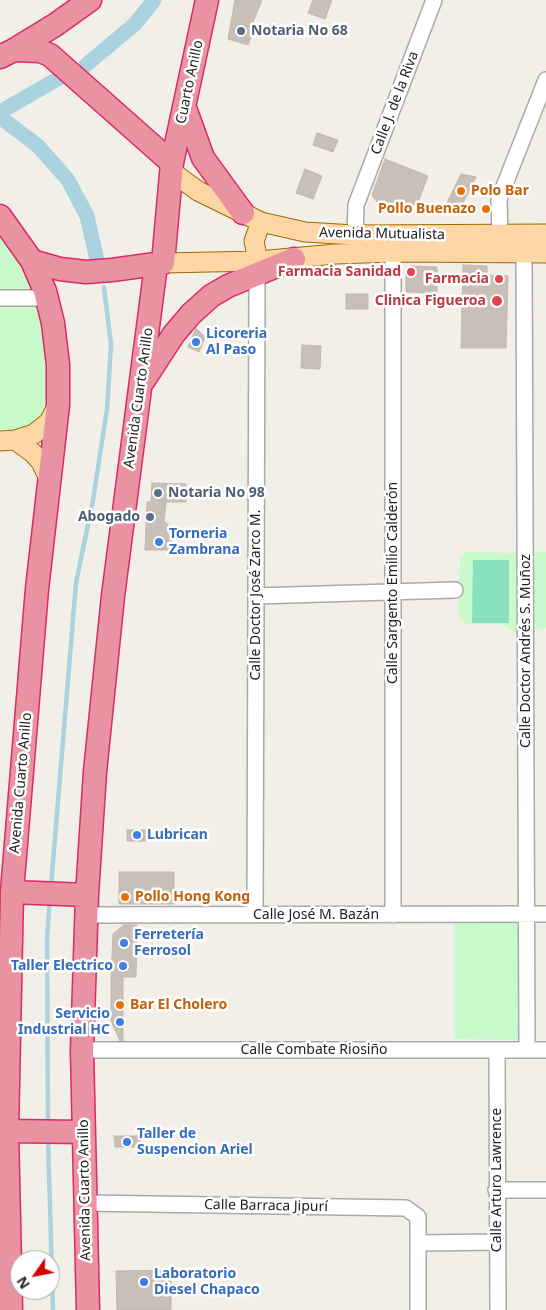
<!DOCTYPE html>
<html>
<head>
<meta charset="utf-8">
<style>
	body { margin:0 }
	#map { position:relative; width:546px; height:1310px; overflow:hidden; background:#f2efe9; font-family:"Noto Sans",sans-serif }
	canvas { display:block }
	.north { position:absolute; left:10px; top:1250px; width:50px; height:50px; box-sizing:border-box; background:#fff; border:1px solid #a7a7a7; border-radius:50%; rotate:237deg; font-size:14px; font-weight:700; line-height:20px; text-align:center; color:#222 }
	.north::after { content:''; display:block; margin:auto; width:18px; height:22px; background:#d40000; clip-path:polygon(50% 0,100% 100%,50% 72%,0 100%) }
</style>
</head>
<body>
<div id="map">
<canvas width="546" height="1310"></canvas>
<div class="north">N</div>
</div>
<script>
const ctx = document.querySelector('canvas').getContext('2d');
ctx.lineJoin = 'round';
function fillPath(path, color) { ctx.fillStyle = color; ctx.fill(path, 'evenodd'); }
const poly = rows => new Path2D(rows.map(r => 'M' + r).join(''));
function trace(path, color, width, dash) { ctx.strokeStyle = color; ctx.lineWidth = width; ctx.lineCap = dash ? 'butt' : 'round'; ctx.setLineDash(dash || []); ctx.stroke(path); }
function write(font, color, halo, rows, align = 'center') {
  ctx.font = font + ' "Noto Sans",sans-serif'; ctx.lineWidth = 5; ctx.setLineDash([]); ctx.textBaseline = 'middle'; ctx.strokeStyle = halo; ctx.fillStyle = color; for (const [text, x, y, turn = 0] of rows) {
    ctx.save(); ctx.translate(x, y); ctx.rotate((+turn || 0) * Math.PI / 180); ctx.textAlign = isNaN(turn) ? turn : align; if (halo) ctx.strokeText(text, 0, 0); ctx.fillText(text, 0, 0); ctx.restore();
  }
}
fillPath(poly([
	[0,238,18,262,35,296,48,345,51,396,43,414,32,425,15,430,0,430],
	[465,552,520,553,521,636,501,624,466,624,458,616,460,558],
	[532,552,546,552,546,628,533,629],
	[454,921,523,922,522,1040,454,1039]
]), '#c8facc');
fillPath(poly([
	[473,560,509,560,509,623,472,623]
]), '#88e0be');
trace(poly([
	[51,886,76,583,93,500,107,409,111,345,104,287],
	[48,1126,47,939,50,899],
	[48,1139,53,1310]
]), '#aad3df', 4.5);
trace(poly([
	[86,65,135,24,154,0],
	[0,112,61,77],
	[0,117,38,146,68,180,87,216,97,260]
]), '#aad3df', 15);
const building = poly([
	[235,0,262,0,250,29,254,30,248,45,228,39,235,0],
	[313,0,332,0,325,19,308,13,313,0],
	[317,133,338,140,333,152,313,145,317,133],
	[385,159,428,176,417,205,379,205,372,195,385,159],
	[305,169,322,176,313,199,296,193,305,169],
	[461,174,476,177,462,205,446,205,461,174],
	[463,265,487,266,487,275,508,276,506,348,461,348,463,265],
	[411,266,437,267,437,293,406,292,406,273,411,266],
	[346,294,368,294,368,309,346,309,346,294],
	[196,328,205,337,199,352,188,347,196,328],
	[302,345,321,346,320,369,301,368,302,345],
	[152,483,186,484,186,502,166,502,164,522,168,524,168,535,172,535,172,550,145,550,147,502,151,502,152,483],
	[127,830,147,830,147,841,127,841,127,830],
	[119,872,174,872,174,904,119,904,119,872],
	[124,925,137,925,136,977,123,977,123,1041,120,1041,111,1021,111,977,113,934,124,925],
	[114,1136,140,1136,140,1147,115,1147,114,1136],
	[171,1270,171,1310,117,1310,116,1271,171,1270]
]);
fillPath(building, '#c7bfb8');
trace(building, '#c4b6ab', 1);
const minor = poly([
	[355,235,356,205,434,0],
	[500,235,499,199,546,80],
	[524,253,527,1050],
	[0,298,46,298],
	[256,596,455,590],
	[86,915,546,914],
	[255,915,257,275],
	[393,915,393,252],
	[82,1050,546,1050],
	[497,1050,498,1310],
	[496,1190,546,1190],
	[85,1203,406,1208,418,1217,418,1310],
	[419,1243,497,1242]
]);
const major = poly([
	[172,172,198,191,261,222,305,232,355,235,546,234],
	[258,261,254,241,261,222],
	[163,263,258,261,336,254,393,252,546,253],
	[15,440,33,453,41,462,50,481],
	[0,441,15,440,34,434,49,422,58,405]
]);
const highway = poly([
	[14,50,55,25,90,0],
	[0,57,14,50,40,51,50,55,172,163],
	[185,108,203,158,243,213],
	[0,216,32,261,45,291,53,323,58,365,58,405,37,589,12,892,7,1131,11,1310],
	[32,261,60,269,86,272,112,270,163,263,172,163,207,0],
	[144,380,174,334,191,314,211,296,228,286,294,259],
	[12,892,87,895],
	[7,1131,84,1132],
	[88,1310,82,1050,87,895,95,772,113,596,156,265]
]);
trace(minor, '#a9a9a9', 18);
trace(major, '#a06b00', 21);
trace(highway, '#dc2a67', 25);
trace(minor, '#fff', 15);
trace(major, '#fcd6a4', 19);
trace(highway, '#e892a2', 22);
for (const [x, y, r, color] of [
	[241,31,5,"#5c6f8a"],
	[461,191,5,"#e8710a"],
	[486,209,5,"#e8710a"],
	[411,272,5,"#e0444e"],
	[499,279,5,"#e0444e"],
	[497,301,6,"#e0444e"],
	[196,342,5,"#3f7fe0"],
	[158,493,5,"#5c6f8a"],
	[150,517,5,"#5c6f8a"],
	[159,542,5,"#3f7fe0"],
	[137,835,5,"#3f7fe0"],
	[125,897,5,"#e8710a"],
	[124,943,5,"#3f7fe0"],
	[123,966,5,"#3f7fe0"],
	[120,1005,5,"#e8710a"],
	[120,1022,5,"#3f7fe0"],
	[127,1142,5,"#3f7fe0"],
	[144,1282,5,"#3f7fe0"]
]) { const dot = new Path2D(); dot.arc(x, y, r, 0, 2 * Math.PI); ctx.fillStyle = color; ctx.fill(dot); trace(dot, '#fff', 2); }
write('bold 14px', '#4e5e75', '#fff', [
	["Notaria No 68",251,31],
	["Notaria No 98",168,493],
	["Abogado",140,517,"right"]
], 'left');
write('14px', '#222', '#fff', [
	["Cuarto Anillo",190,82,-78],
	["Calle J. de la Riva",395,103,-69],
	["Avenida Mutualista",382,234,1],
	["Avenida Cuarto Anillo",139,398,-82],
	["Calle Sargento Emilio Calderón",393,583,-90],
	["Calle Doctor José Zarco M.",256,595,-90],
	["Calle Doctor Andrés S. Muñoz",526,651,-90],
	["Avenida Cuarto Anillo",21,783,-85],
	["Calle José M. Bazán",316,915],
	["Calle Combate Riosiño",314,1050],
	["Calle Arturo Lawrence",497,1180,-90],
	["Avenida Cuarto Anillo",85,1190,-91],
	["Calle Barraca Jipurí",266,1206,1]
]);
write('bold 14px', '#c56008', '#fff', [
	["Polo Bar",471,191],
	["Pollo Buenazo",476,209,"right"],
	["Pollo Hong Kong",135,897],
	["Bar El Cholero",130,1005]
], 'left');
write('bold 14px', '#be3a42', '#fff', [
	["Farmacia Sanidad",401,272],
	["Farmacia",489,279],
	["Clinica Figueroa",486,301]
], 'right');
write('bold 14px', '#366cbe', '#fff', [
	["Licoreria",206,334],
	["Al Paso",206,350],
	["Torneria",169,534],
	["Zambrana",169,550],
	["Lubrican",147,835],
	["Ferretería",134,935],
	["Ferrosol",134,951],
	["Taller Electrico",113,966,"right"],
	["Servicio",110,1014,"right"],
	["Industrial HC",110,1030,"right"],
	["Taller de",137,1134],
	["Suspencion Ariel",137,1150],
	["Laboratorio",154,1274],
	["Diesel Chapaco",154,1290]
], 'left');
</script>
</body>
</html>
